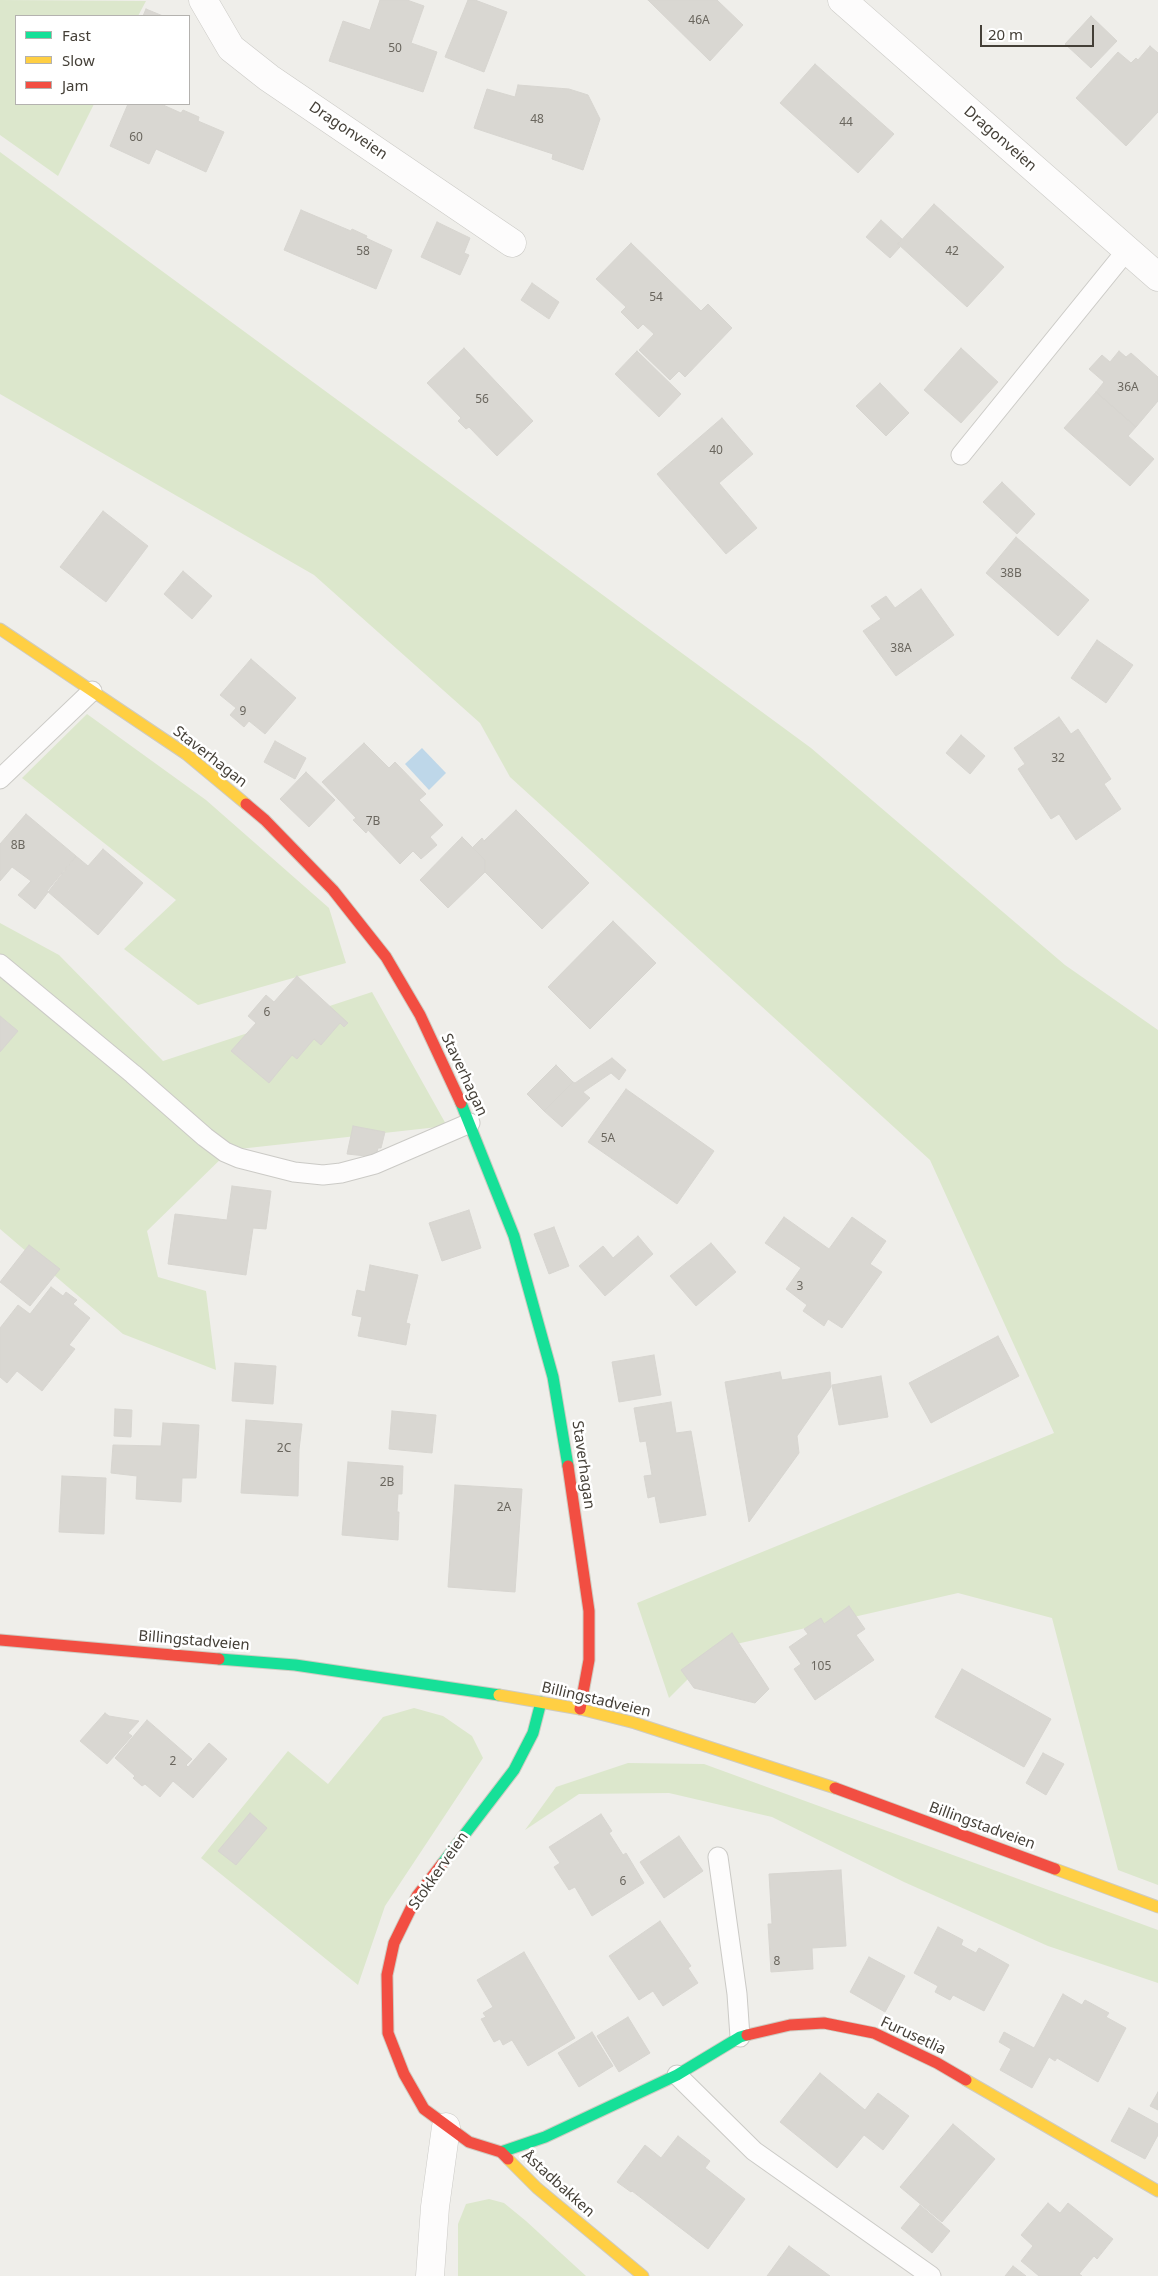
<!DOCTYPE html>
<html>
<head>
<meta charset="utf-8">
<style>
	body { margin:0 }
	#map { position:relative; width:1158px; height:2276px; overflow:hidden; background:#efeeea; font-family:"Noto Sans",sans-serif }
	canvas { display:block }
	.legend { position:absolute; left:15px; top:15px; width:175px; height:90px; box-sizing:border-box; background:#fff; border:1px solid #b4b2af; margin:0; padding:6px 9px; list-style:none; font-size:15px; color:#443f37 }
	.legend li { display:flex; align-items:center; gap:10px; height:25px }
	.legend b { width:25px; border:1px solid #b4b2af }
	.scale { position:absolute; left:980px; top:25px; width:114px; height:22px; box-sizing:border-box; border:2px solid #443f37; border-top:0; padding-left:6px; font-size:15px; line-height:18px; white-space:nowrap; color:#443f37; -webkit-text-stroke:4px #fff; paint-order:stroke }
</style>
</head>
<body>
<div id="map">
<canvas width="1158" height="2276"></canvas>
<ul class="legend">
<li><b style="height:6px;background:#16e098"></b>Fast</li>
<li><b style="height:6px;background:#ffcf43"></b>Slow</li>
<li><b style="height:6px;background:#f24e42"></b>Jam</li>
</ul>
<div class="scale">20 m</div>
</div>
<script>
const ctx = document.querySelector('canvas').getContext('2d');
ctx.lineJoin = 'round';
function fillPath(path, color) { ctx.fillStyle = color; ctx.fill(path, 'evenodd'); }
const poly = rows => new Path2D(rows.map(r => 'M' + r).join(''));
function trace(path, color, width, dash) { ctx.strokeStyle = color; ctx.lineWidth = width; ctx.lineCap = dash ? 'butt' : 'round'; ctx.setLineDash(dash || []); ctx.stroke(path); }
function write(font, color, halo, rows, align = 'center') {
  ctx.font = font + ' "Noto Sans",sans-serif'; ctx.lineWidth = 5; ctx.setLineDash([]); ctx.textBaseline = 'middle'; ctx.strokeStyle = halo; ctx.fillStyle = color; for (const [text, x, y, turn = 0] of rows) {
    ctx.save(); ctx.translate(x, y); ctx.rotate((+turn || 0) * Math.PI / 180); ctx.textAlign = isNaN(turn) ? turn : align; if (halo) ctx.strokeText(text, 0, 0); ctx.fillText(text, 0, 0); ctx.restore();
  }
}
fillPath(poly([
	[0,0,146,1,138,16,16,16,16,104,94,104,58,176,0,135],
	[0,152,811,748,1065,965,1158,1030,1158,1885,1118,1870,1052,1618,958,1593,719,1648,669,1698,637,1603,1054,1433,930,1160,510,777,480,723,314,575,0,394],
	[87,714,206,800,329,908,346,963,198,1005,124,949,176,900,22,778],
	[0,923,59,955,163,1061,372,992,447,1126,230,1150,147,1231,158,1277,206,1291,216,1370,123,1334,0,1229],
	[414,1708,443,1716,472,1736,483,1758,385,1906,358,1985,201,1858,288,1751,328,1784,383,1717],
	[628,1763,704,1764,1158,1930,1158,1983,1048,1946,904,1882,772,1817,669,1793,579,1794,525,1830,556,1787],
	[489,2199,504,2203,526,2221,586,2276,458,2276,458,2224,466,2204]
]), '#dce7cc');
fillPath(poly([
	[422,748,446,773,429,790,405,764]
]), '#bed7e9');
const building = poly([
	[380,0,407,0,424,6,411,43,437,52,423,92,329,61,343,21,370,30,380,0],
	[468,0,475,0,507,12,484,72,445,57,468,0],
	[648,0,717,0,743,25,710,61,648,0],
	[146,9,163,16,143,16,146,9],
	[1091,16,1117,41,1091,68,1065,44,1091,16],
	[1150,46,1158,53,1158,112,1126,146,1076,98,1118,52,1131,63,1136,58,1138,60,1150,46],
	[815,64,894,134,858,173,780,103,815,64],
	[518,85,569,89,588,95,600,119,583,170,552,159,553,154,474,128,487,89,515,97,518,85],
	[128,104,161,104,181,113,183,110,199,117,198,121,224,132,206,172,156,149,149,164,110,146,128,104],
	[934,204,1004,267,967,307,898,244,934,204],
	[301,210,351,231,352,229,367,236,366,238,392,250,376,289,284,250,301,210],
	[881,220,902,239,898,244,900,247,890,258,866,237,881,220],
	[437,222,470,238,464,253,469,255,460,275,421,257,437,222],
	[631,243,701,311,708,304,732,328,685,377,679,371,670,380,639,350,654,334,643,324,638,329,621,312,626,307,596,279,631,243],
	[532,283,559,302,549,319,521,300,532,283],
	[464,348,533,421,497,456,469,427,466,429,458,421,461,418,427,383,464,348],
	[961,348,998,382,961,423,924,390,961,348],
	[637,351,681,394,659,417,615,374,637,351],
	[1119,351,1126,357,1131,353,1158,377,1158,401,1136,427,1096,392,1104,382,1089,369,1102,355,1110,362,1119,351],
	[880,383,909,413,886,436,856,406,880,383],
	[1096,392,1136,427,1128,436,1154,459,1130,486,1064,428,1096,392],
	[722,418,753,454,719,483,757,528,726,554,657,474,722,418],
	[1002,482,1035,514,1017,534,983,502,1002,482],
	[103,511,148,546,106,602,60,567,103,511],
	[1016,537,1089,600,1058,636,986,573,1016,537],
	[183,571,212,596,192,619,164,594,183,571],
	[921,589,954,635,896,676,863,631,881,619,871,606,886,596,895,608,921,589],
	[1097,640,1133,665,1106,703,1071,678,1097,640],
	[251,659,296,698,265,734,249,721,244,727,230,715,236,708,220,695,251,659],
	[1059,717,1071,734,1078,729,1111,779,1104,784,1121,809,1076,840,1059,814,1051,819,1018,769,1025,764,1014,748,1059,717],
	[961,735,985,756,970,774,946,753,961,735],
	[275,741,306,758,295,779,264,762,275,741],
	[364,743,389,768,395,762,426,794,419,800,443,825,430,837,437,845,421,859,413,851,400,864,368,830,366,833,353,820,356,818,322,782,364,743],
	[306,772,335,800,309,827,280,799,306,772],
	[516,810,589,883,542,929,485,872,485,860,472,848,482,838,484,841,516,810],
	[26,814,76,856,35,909,18,895,31,881,12,867,0,881,0,844,26,814],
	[462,837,485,860,485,872,448,908,420,880,462,837],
	[103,849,143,883,98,935,47,891,76,856,88,866,103,849],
	[613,921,656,963,590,1029,548,987,613,921],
	[297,976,348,1023,344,1027,340,1023,321,1045,314,1039,297,1059,292,1055,269,1083,231,1051,256,1023,248,1016,266,995,274,1002,297,976],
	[0,1016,18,1031,0,1052,0,1016],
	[612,1058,626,1070,619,1080,611,1073,583,1092,590,1098,562,1127,544,1111,573,1082,575,1083,612,1058],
	[556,1065,573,1082,544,1111,527,1094,556,1065],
	[626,1089,714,1151,677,1204,588,1142,626,1089],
	[353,1126,385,1132,381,1148,378,1148,376,1157,347,1154,353,1126],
	[232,1186,271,1191,266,1229,253,1228,246,1275,168,1264,175,1214,227,1220,232,1186],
	[469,1210,481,1248,442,1261,429,1223,469,1210],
	[784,1217,829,1249,852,1217,886,1241,870,1264,882,1272,842,1328,828,1319,824,1326,803,1311,807,1305,786,1289,801,1268,765,1243,784,1217],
	[554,1227,569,1266,549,1274,534,1234,554,1227],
	[638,1236,653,1254,605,1296,579,1266,603,1246,613,1258,638,1236],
	[711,1243,736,1272,696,1306,670,1276,711,1243],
	[29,1245,60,1269,30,1306,0,1282,29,1245],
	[370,1265,418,1275,406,1323,410,1324,406,1345,358,1336,362,1317,352,1315,357,1290,365,1292,370,1265],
	[51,1287,63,1296,66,1292,77,1300,73,1304,90,1318,69,1345,75,1349,42,1391,17,1371,7,1383,0,1377,0,1328,18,1305,30,1314,51,1287],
	[998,1336,1019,1376,931,1423,909,1383,998,1336],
	[654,1355,661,1395,619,1402,612,1362,654,1355],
	[235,1363,276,1366,273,1404,232,1401,235,1363],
	[780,1372,782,1380,830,1372,831,1387,797,1436,799,1453,749,1522,725,1382,780,1372],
	[881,1376,888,1417,839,1425,832,1385,881,1376],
	[671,1402,676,1433,691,1431,706,1515,660,1523,655,1496,648,1498,644,1476,652,1475,646,1441,640,1442,634,1408,671,1402],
	[115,1409,132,1410,131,1437,114,1436,115,1409],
	[392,1411,436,1415,432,1453,389,1449,392,1411],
	[246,1420,302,1424,299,1450,298,1496,241,1493,246,1420],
	[163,1423,199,1425,196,1478,182,1478,181,1502,136,1499,137,1476,111,1473,113,1445,161,1446,163,1423],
	[348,1462,403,1466,402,1494,398,1494,397,1512,399,1512,398,1540,342,1535,348,1462],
	[62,1476,106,1478,104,1534,59,1532,62,1476],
	[455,1485,522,1489,515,1592,448,1587,455,1485],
	[849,1606,865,1629,856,1635,874,1660,815,1700,794,1669,801,1664,789,1647,808,1634,804,1629,821,1618,824,1624,849,1606],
	[732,1633,769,1689,755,1703,694,1688,681,1670,732,1633],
	[962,1669,1051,1719,1024,1767,935,1717,962,1669],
	[105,1713,109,1716,139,1721,128,1733,132,1736,107,1764,80,1741,105,1713],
	[147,1720,192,1759,186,1765,188,1767,209,1743,227,1759,193,1798,173,1781,160,1797,145,1784,142,1786,133,1778,135,1776,115,1758,147,1720],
	[1043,1753,1064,1764,1046,1795,1026,1783,1043,1753],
	[250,1813,267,1828,236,1865,218,1851,250,1813],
	[601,1814,612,1831,609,1833,623,1855,626,1853,644,1883,592,1916,575,1887,569,1890,554,1867,560,1863,549,1847,601,1814],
	[679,1836,703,1871,664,1898,640,1862,679,1836],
	[841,1870,846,1946,812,1948,813,1969,771,1972,768,1924,772,1924,769,1874,841,1870],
	[660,1921,691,1966,688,1968,698,1983,663,2006,653,1991,639,2000,609,1956,660,1921],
	[938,1927,963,1940,961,1945,976,1953,979,1948,1009,1965,984,2011,953,1995,950,2000,935,1992,938,1986,914,1973,938,1927],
	[524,1952,575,2038,528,2066,512,2040,503,2045,500,2039,494,2042,481,2019,486,2017,483,2013,493,2007,477,1980,524,1952],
	[869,1957,905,1976,885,2012,850,1992,869,1957],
	[1063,1994,1082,2005,1085,2000,1109,2013,1106,2017,1126,2028,1098,2082,1057,2058,1055,2061,1049,2057,1032,2088,1000,2070,1011,2049,999,2042,1004,2032,1034,2048,1063,1994],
	[628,2017,650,2053,619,2072,597,2036,628,2017],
	[592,2032,613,2066,579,2087,558,2053,592,2032],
	[820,2073,865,2110,878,2093,909,2116,883,2150,864,2135,837,2168,780,2122,820,2073],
	[1158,2092,1158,2110,1150,2106,1158,2092],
	[1129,2108,1158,2124,1158,2135,1145,2159,1111,2141,1129,2108],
	[953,2124,995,2159,942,2222,900,2187,953,2124],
	[678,2136,710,2161,705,2168,745,2199,708,2249,632,2191,631,2192,617,2182,645,2145,661,2158,678,2136],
	[1048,2203,1060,2213,1068,2203,1113,2239,1097,2259,1094,2256,1079,2274,1082,2276,1039,2276,1021,2261,1033,2246,1021,2235,1048,2203],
	[920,2205,950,2231,932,2253,901,2228,920,2205],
	[789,2246,830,2276,767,2276,789,2246],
	[1013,2266,1026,2276,1005,2276,1013,2266]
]);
fillPath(building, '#d9d7d2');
trace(building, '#d7d5d0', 1);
const lane = poly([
	[961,455,1127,250],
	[0,779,92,691],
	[0,964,133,1074,205,1137,225,1152,239,1158,294,1172,323,1175,341,1173,375,1164,470,1123],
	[718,1857,737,1994,740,2037],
	[677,2075,754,2151,931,2276]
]);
const street = poly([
	[203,0,231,48,269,78,512,243],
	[842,0,1158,277],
	[430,2276,435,2207,446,2127]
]);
const fast = poly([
	[461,1103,514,1236,553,1377,568,1466],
	[219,1659,295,1665,499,1695],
	[442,1864,514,1770,533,1733,541,1702],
	[501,2152,545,2137,677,2075,740,2037,747,2035]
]);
const slow = poly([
	[0,629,186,754,246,804],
	[499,1695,580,1709,635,1723,835,1788],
	[1055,1869,1158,1907],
	[966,2080,1158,2191],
	[508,2159,537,2188,643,2276]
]);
const jam = poly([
	[246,804,265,820,333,890,386,957,420,1015,461,1103],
	[568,1466,589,1611,589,1660,580,1709],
	[0,1640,219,1659],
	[835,1788,1055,1869],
	[442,1864,417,1896,394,1943,387,1975,388,2033,404,2074,424,2109,469,2142,501,2152,508,2159],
	[747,2035,790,2025,824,2023,874,2033,937,2063,966,2080]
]);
trace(lane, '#cbcac6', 21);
trace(street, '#cbcac6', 29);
trace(fast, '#cecbc1', 13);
trace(slow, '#cecbc1', 13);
trace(jam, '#cecbc1', 13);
trace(lane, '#fdfcfc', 19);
trace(street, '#fdfcfc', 28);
trace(fast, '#16e098', 11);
trace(slow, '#ffcf43', 11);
trace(jam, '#f24e42', 11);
write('12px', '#6a665e', null, [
	["46A",699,21],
	["50",395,49],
	["48",537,120],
	["44",846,123],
	["60",136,138],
	["58",363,252],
	["42",952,252],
	["54",656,298],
	["36A",1128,388],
	["56",482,400],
	["40",716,451],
	["38B",1011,574],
	["38A",901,649],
	["9",243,712],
	["32",1058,759],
	["7B",373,822],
	["8B",18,846],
	["6",267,1013],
	["5A",608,1139],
	["3",800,1287],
	["2C",284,1449],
	["2B",387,1483],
	["2A",504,1508],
	["105",821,1667],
	["2",173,1762],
	["6",623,1882],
	["8",777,1962]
]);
write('15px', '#443f37', '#fff', [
	["Dragonveien",348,131,34],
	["Dragonveien",1000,139,41],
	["Staverhagan",210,757,38],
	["Staverhagan",464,1075,65],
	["Staverhagan",583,1465,82],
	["Billingstadveien",194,1641,5],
	["Billingstadveien",596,1700,13],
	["Billingstadveien",982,1826,20],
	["Stokkerveien",439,1871,-55],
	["Furusetlia",913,2036,25],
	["Åstadbakken",558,2184,42]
]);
</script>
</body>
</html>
